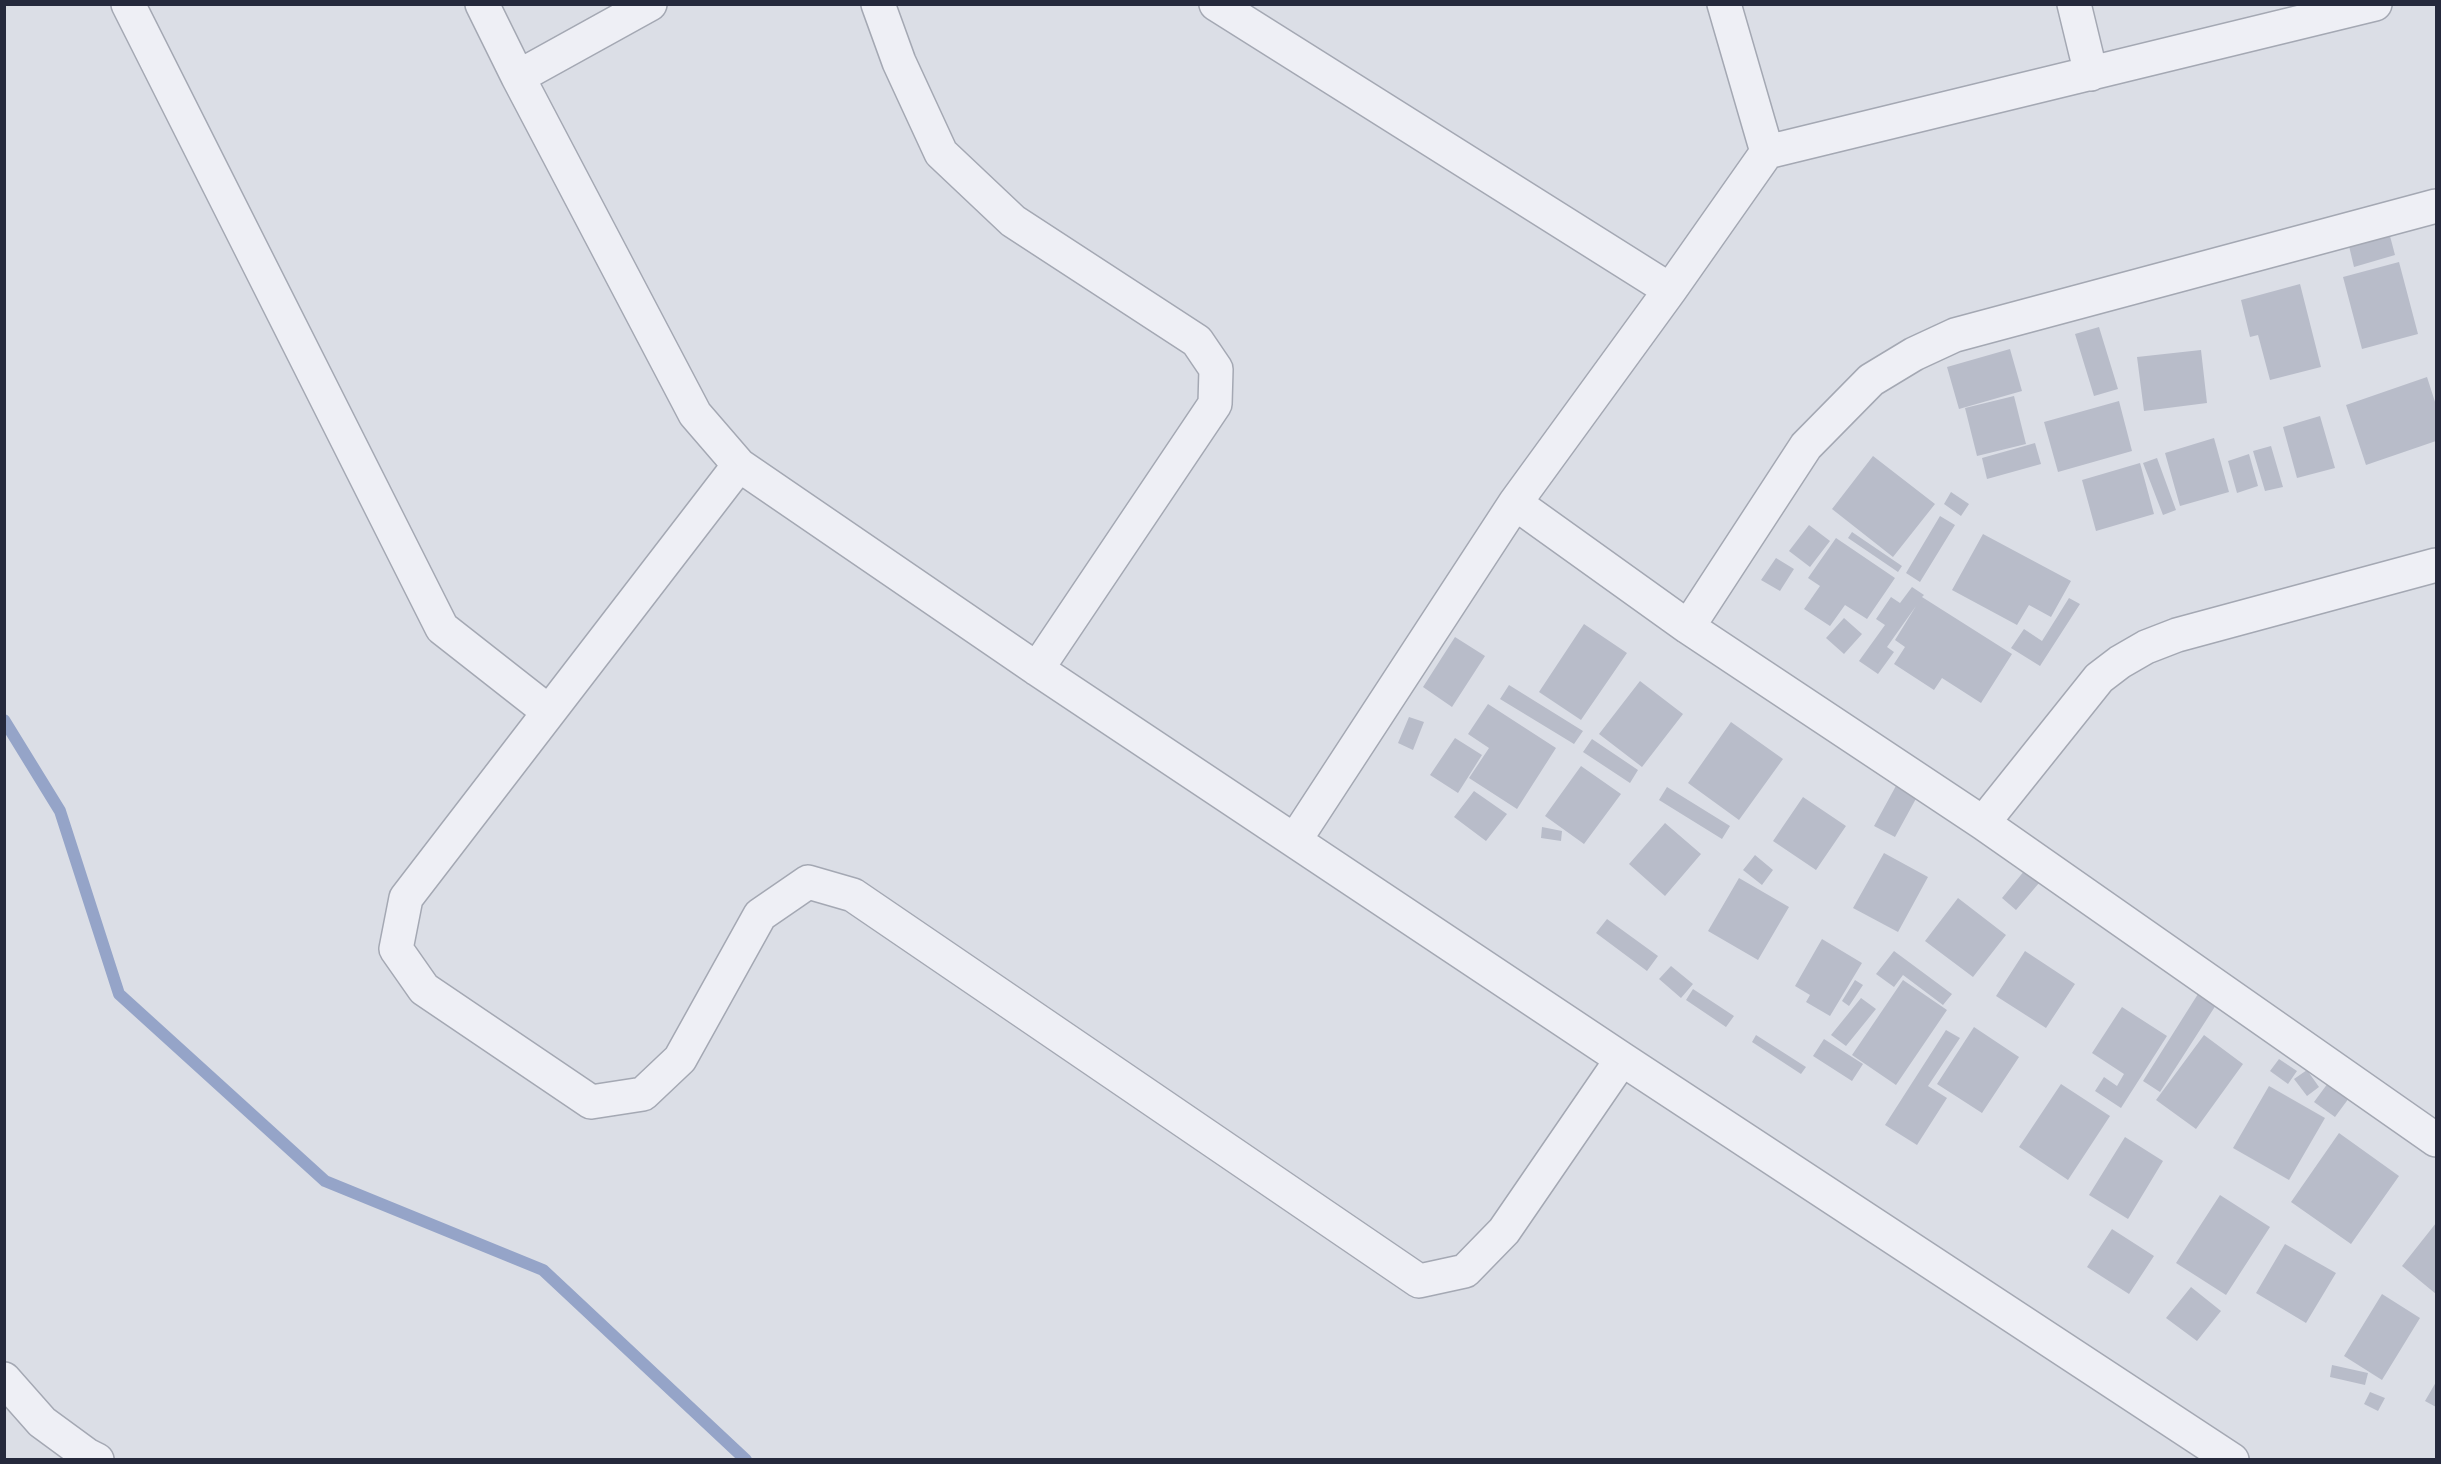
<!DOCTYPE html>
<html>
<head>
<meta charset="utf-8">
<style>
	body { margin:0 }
	#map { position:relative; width:2441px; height:1464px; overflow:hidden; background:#dbdee6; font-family:"DejaVu Sans",sans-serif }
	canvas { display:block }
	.frame { position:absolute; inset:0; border:6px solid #25293c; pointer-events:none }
</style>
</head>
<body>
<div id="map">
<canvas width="2441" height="1464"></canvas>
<div class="frame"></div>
</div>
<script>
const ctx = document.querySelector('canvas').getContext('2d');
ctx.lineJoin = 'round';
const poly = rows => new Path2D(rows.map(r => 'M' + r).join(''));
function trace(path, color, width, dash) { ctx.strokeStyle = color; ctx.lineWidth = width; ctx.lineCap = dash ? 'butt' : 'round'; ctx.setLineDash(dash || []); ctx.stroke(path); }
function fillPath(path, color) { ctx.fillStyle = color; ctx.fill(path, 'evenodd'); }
trace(poly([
	[4,720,60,811,119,994,325,1181,543,1270,746,1460]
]), '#95a4c8', 12);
fillPath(poly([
	[2390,236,2395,255,2354,267,2349,246],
	[2399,262,2418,334,2362,349,2343,277],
	[2300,284,2321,367,2270,380,2258,335,2250,337,2241,300],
	[2099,327,2118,389,2094,396,2075,334],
	[2010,349,2022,391,1959,409,1947,367],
	[2201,350,2207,403,2144,411,2137,357],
	[2427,377,2436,405,2436,441,2366,465,2346,405],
	[2014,396,2026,444,1977,456,1965,408],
	[2119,401,2132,451,2058,472,2044,422],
	[2320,416,2335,468,2297,478,2283,427],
	[2214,438,2229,492,2180,506,2165,453],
	[2035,443,2041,464,1987,479,1982,458],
	[2271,446,2283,487,2265,491,2253,451],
	[2249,454,2258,486,2237,493,2228,461],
	[1873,456,1935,504,1893,557,1832,509],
	[2157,458,2176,510,2163,515,2143,463],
	[2140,463,2154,514,2096,531,2082,480],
	[1951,492,1969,504,1961,516,1944,504],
	[1940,516,1955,525,1920,582,1906,573],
	[1809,525,1830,541,1810,567,1789,551],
	[1852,532,1902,566,1898,572,1848,538],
	[1983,534,2071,581,2051,617,2029,605,2017,625,1952,590],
	[1836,538,1895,578,1867,619,1845,605,1830,626,1804,609,1820,586,1808,578],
	[1776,558,1794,569,1780,591,1761,580],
	[1912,587,1924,595,1922,597,2012,654,1981,703,1942,678,1934,690,1894,664,1905,647,1895,640,1916,606,1887,647,1894,652,1878,674,1859,661,1885,625,1876,619,1891,597,1900,603],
	[2069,598,2080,604,2040,666,2011,648,2024,629,2042,641],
	[1844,618,1862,634,1844,654,1826,638],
	[1584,624,1627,653,1581,720,1539,692],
	[1455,637,1485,656,1452,707,1423,687],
	[1640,681,1683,714,1642,767,1599,734],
	[1509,685,1583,731,1574,744,1500,699],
	[1488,704,1556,748,1517,809,1469,778,1489,748,1468,734],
	[1409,717,1424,722,1413,750,1398,743],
	[1731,722,1783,759,1739,820,1688,783],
	[1455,738,1482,755,1458,793,1430,775],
	[1592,739,1638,770,1630,783,1583,752],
	[1581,766,1621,794,1584,844,1545,816],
	[1897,784,1918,795,1895,837,1874,826],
	[1667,787,1730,826,1722,839,1659,800],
	[1474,791,1507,814,1486,841,1454,817],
	[1803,797,1846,826,1816,870,1773,841],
	[1665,823,1701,854,1665,896,1629,864],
	[1542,827,1562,831,1561,841,1541,838],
	[1884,853,1928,877,1898,932,1853,908],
	[1755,855,1773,870,1762,885,1743,870],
	[2025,870,2039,883,2016,910,2002,898],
	[1739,878,1789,907,1758,960,1708,931],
	[1958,898,2006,935,1973,977,1925,941],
	[1607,919,1658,956,1647,971,1596,933],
	[1822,939,1862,963,1830,1016,1806,1002,1810,995,1795,986],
	[1894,951,1952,994,1943,1005,1903,975,1894,987,1876,974],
	[2025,951,2075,984,2046,1028,1996,996],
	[1671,966,1693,984,1681,998,1659,979],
	[1855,980,1863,985,1849,1006,1842,1001],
	[1903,980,1947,1010,1896,1085,1852,1055],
	[1693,989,1734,1016,1726,1027,1686,1000],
	[2198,994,2216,1005,2160,1092,2143,1081],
	[1861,998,1876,1009,1846,1046,1831,1035],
	[2122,1007,2167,1036,2121,1108,2095,1091,2104,1077,2117,1086,2124,1074,2092,1053],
	[1974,1027,2019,1057,1982,1113,1937,1084],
	[1946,1030,1960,1038,1928,1086,1947,1098,1917,1145,1885,1125],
	[1756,1035,1806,1067,1801,1074,1752,1042],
	[2204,1035,2243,1064,2196,1129,2156,1100],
	[1824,1039,1863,1064,1852,1081,1813,1056],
	[2279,1059,2297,1071,2288,1084,2270,1071],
	[2307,1070,2319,1087,2307,1096,2294,1079],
	[2328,1083,2349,1098,2335,1117,2314,1102],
	[2061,1084,2110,1116,2068,1180,2019,1147],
	[2269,1086,2325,1118,2289,1180,2233,1148],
	[2339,1133,2399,1176,2351,1244,2291,1202],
	[2125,1137,2163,1161,2128,1219,2089,1195],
	[2220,1195,2270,1227,2226,1295,2176,1263],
	[2436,1223,2436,1294,2402,1266],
	[2112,1229,2154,1256,2129,1294,2087,1267],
	[2285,1244,2336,1273,2306,1323,2256,1293],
	[2191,1287,2221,1311,2197,1341,2166,1318],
	[2382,1294,2420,1318,2382,1380,2344,1356],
	[2332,1365,2368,1373,2365,1385,2330,1377],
	[2436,1382,2436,1407,2425,1401],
	[2370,1392,2385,1398,2378,1411,2364,1404]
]), '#b8bcc9');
const minor = poly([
	[128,4,442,628,549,712],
	[482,4,518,77,695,414,739,465,1037,669,1622,1059,2232,1460],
	[878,4,899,62,941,153,1013,221,1197,341,1216,369,1215,404,1037,669],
	[1216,4,1670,290],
	[1724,4,1767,152],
	[2074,4,2091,74],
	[518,77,650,4],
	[739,465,406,898,396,949,424,989,591,1102,643,1094,680,1059,760,915,808,882,853,895,1419,1281,1465,1271,1504,1231,1622,1059],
	[1515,503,1670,290,1767,152,2375,4],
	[1688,627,1806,446,1871,380,1914,354,1955,335,2436,206],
	[1983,823,2099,678,2120,662,2146,647,2177,635,2436,565],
	[1295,840,1515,503,1688,627,1983,823,2436,1140],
	[4,1379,42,1422,87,1455,97,1460]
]);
trace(minor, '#a4a8b3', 36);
trace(minor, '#eeeff5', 33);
</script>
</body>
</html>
